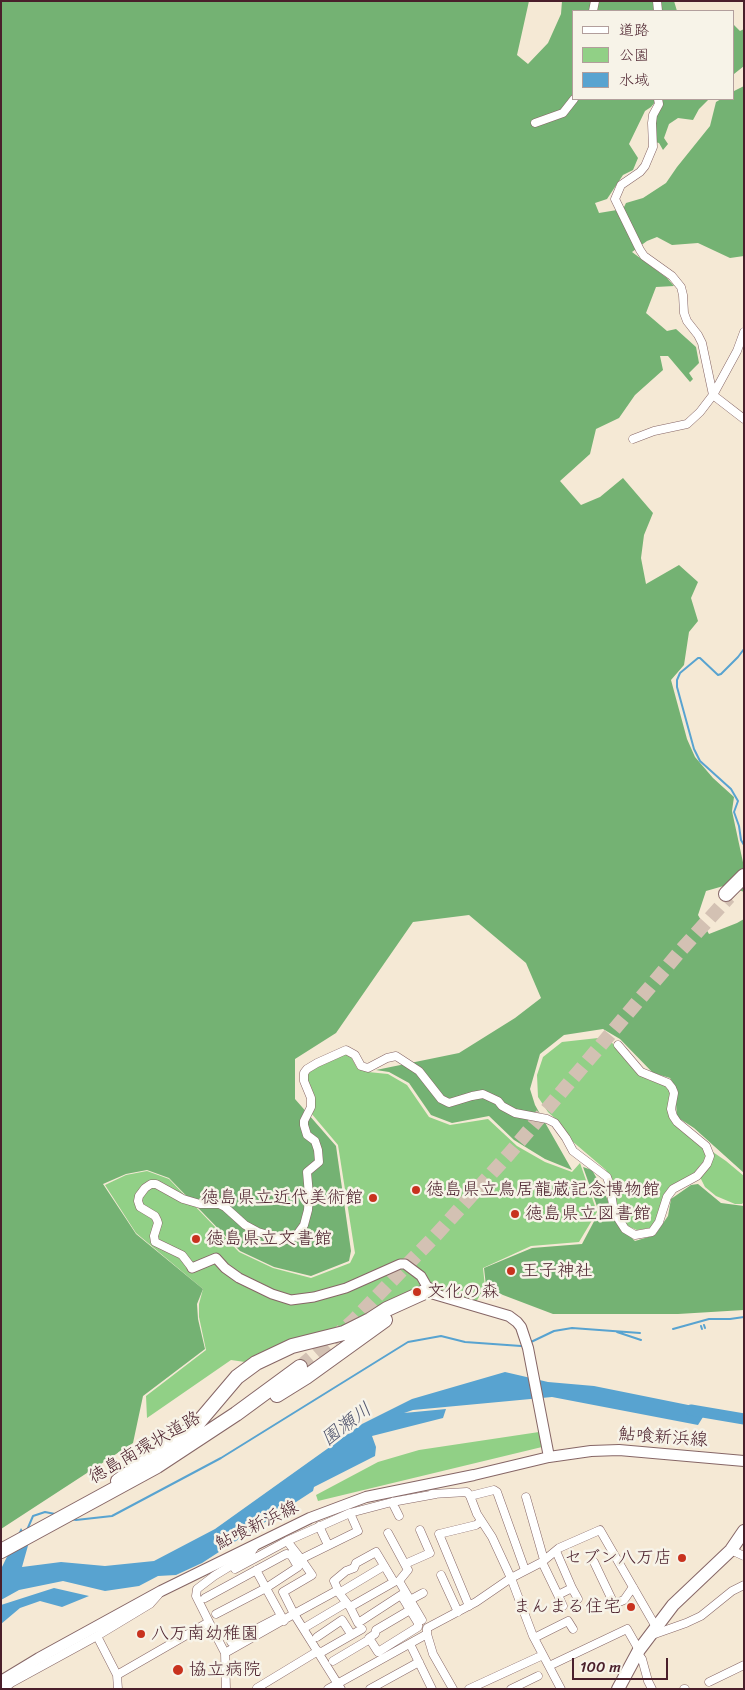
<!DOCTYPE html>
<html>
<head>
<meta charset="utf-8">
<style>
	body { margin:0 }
	#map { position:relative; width:745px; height:1690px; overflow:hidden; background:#f5e9d5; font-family:Sriracha,"Klee One",sans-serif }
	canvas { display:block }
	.frame { position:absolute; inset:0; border:2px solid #4a1f2b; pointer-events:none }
	.legend { position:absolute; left:572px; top:10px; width:162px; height:90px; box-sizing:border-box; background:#f7f3e8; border:1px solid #b29e9c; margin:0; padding:6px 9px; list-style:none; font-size:15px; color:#4a1f2b }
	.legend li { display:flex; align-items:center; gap:10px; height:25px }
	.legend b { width:25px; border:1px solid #b29e9c }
	.scale { position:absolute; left:572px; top:1658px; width:96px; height:22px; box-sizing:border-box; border:2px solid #4a1f2b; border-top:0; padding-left:6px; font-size:15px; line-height:18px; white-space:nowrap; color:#4a1f2b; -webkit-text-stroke:4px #f7f3e8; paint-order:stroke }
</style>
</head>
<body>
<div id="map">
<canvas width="745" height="1690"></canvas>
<div class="frame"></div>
<ul class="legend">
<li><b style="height:6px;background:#fff"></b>道路</li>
<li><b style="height:14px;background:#91d086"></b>公園</li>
<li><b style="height:14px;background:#58a3d0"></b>水域</li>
</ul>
<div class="scale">100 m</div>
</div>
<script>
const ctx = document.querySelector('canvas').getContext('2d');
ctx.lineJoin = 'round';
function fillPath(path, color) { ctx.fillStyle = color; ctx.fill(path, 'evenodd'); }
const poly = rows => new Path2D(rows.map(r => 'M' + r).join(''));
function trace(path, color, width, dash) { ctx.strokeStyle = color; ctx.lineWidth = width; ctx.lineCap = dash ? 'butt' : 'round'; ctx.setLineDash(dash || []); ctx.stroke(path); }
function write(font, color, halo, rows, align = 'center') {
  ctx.font = font + ' Sriracha,"Klee One",sans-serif'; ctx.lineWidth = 5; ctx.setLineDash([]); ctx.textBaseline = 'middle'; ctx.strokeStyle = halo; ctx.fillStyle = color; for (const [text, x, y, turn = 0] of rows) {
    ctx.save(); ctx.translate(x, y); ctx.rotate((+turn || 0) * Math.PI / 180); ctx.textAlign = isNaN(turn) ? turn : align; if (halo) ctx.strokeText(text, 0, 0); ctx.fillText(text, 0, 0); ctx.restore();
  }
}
fillPath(poly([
	[607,1037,639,1074,649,1080,667,1084,671,1089,668,1112,705,1147,707,1157,694,1173,684,1179,660,1210,654,1223,650,1228,637,1230,627,1226,618,1208,606,1170,572,1141,559,1122,548,1112,538,1097,537,1075,543,1057,562,1042],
	[344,1054,351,1057,357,1068,368,1072,388,1074,407,1085,429,1117,450,1125,488,1119,517,1146,545,1162,572,1172,580,1163,597,1212,579,1242,531,1246,483,1268,485,1287,476,1302,451,1296,430,1285,354,1325,275,1346,245,1362,231,1360,147,1418,146,1396,206,1350,199,1317,199,1304,203,1289,136,1233,105,1185,126,1175,147,1171,169,1179,239,1252,273,1268,311,1278,350,1263,355,1253,338,1145,311,1113,307,1079,309,1072,323,1063],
	[710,1150,726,1161,744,1176,744,1202,742,1204,735,1204,716,1196,705,1187,700,1177],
	[539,1432,542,1447,318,1501,316,1495,378,1462,419,1450]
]), '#91d086');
fillPath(poly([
	[1,1,529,1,517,55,528,64,548,43,561,14,562,1,674,1,677,11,574,11,574,99,655,99,656,101,651,107,645,111,629,144,638,158,633,170,623,175,607,199,595,203,599,213,623,209,626,203,643,198,666,183,677,167,710,126,716,102,721,99,734,99,734,91,744,86,744,256,730,258,698,243,672,245,657,237,647,241,632,252,667,278,674,286,656,287,646,313,667,331,676,329,696,347,699,363,689,373,693,379,690,382,668,356,660,356,663,370,635,395,619,418,596,429,590,454,560,481,581,505,600,497,623,478,653,513,644,535,641,558,646,584,679,565,698,582,691,598,698,621,689,632,684,665,671,680,687,739,695,757,713,778,734,797,732,811,744,867,744,892,727,885,706,891,698,915,709,934,737,923,744,919,744,1173,694,1128,677,1117,676,1104,678,1091,670,1078,653,1073,620,1039,603,1029,564,1035,540,1054,530,1089,535,1105,572,1170,545,1159,514,1140,489,1116,452,1123,431,1115,409,1083,389,1072,376,1070,459,1053,515,1018,541,998,526,963,469,915,413,922,336,1033,295,1059,295,1099,336,1146,351,1251,349,1261,311,1276,274,1267,240,1251,169,1178,147,1170,126,1174,103,1184,136,1234,203,1289,197,1304,198,1319,205,1349,143,1396,133,1443,1,1529],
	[734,25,740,31,744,29,744,66,734,74],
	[662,99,709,99,699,109,693,120,678,118,669,124,664,138,668,144,663,150,659,143,655,142,656,117,663,103],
	[583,1167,592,1170,604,1191,617,1224,635,1241,655,1235,668,1216,671,1199,691,1185,698,1184,721,1203,744,1206,744,1310,678,1314,553,1314,503,1295,486,1286,484,1268,532,1248,582,1244,599,1212]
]), '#74b273');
fillPath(poly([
	[505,1372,548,1382,594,1386,708,1409,698,1425,552,1397,413,1410,404,1413,446,1409,443,1418,372,1436,376,1447,375,1456,314,1487,313,1491,202,1563,176,1575,158,1576,139,1586,105,1591,63,1581,19,1590,1,1600,1,1569,21,1528,29,1542,22,1567,61,1562,105,1566,154,1561,215,1529,362,1424,412,1399],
	[54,1588,89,1596,62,1607,40,1601,20,1608,1,1624,1,1605]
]), '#58a3d0');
trace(poly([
	[744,649,738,657,721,674,718,675,700,658,698,658,680,673,677,680,677,687,694,749,700,761,731,789,738,801,734,812,739,826,741,840,744,845],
	[704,1325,705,1328],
	[701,1326,702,1329],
	[673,1329,709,1319,730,1319,744,1317],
	[617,1332,641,1340],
	[531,1342,554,1331,572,1328,640,1333],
	[71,1519,76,1520,112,1516,221,1458,408,1342,441,1336,465,1342,521,1346,524,1345],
	[27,1530,33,1516,45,1512,55,1514]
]), '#58a3d0', 2);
trace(poly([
	[691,1410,744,1419]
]), '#58a3d0', 11);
trace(poly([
	[300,1367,353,1321,435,1236,509,1154,682,949,729,897]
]), '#d3c1b3', 14, [14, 7]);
const minor = poly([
	[657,1,658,11],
	[593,11,595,1],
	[658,99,659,104,653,115,652,123,653,147,645,166,640,172,621,185,615,199,640,250,644,256,672,276,681,287,683,295,684,313,687,321,698,335,702,343,713,395,744,419],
	[535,123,563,113,574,99],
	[633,439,654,431,687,424,700,412,713,395,737,351,744,332],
	[192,1268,182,1255,155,1242,154,1236,158,1223,157,1220,155,1216,140,1207,138,1201,139,1196,145,1188,151,1184,156,1184,183,1199,200,1204,219,1204,225,1207,245,1225,258,1232,285,1240,296,1236,304,1225,308,1210,309,1195,307,1172,319,1162,318,1150,315,1141,307,1135,304,1125,304,1121,311,1107,311,1098,304,1081,304,1073,307,1069,317,1063,346,1050,355,1055,361,1066,368,1068,387,1058,396,1056,419,1071,441,1099,449,1103,472,1096,483,1094,498,1101,502,1106,515,1113,547,1119,555,1123,566,1138,573,1151,607,1177,610,1186,614,1212,625,1229,635,1235,652,1232,659,1222,667,1197,673,1189,697,1176,707,1164,710,1156,706,1146,677,1122,673,1116,671,1109,674,1093,672,1088,668,1083,641,1072,618,1045],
	[432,1494,467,1492,470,1496],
	[526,1497,544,1560],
	[392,1502,399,1516],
	[350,1513,358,1531,301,1559,312,1575,283,1592,294,1614,338,1590,334,1581,346,1571,354,1568,356,1563,376,1552,394,1582,350,1607,358,1623,401,1595,410,1610,376,1630,375,1634,369,1638,378,1652,418,1627,418,1623,410,1610],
	[319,1526,328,1545],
	[388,1533,408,1570,399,1581,422,1620],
	[287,1541,301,1559],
	[731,1550,744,1556],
	[556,1551,572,1588,558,1595,542,1562,559,1548,600,1530,656,1627],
	[542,1562,511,1578,533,1636,561,1689],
	[594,1562,614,1604,624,1600,633,1587],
	[405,1564,430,1553,420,1530],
	[235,1569,287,1541,350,1513,392,1502,436,1494],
	[256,1570,284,1621],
	[441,1575,458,1612],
	[572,1588,578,1599],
	[158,1595,150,1604,97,1636,117,1675,209,1622,196,1596,197,1589,214,1576,250,1554,256,1545],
	[558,1595,563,1606],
	[205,1598,286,1554,291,1555,298,1567,266,1588,216,1614],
	[410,1600,423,1593],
	[469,1606,439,1534,476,1525,481,1521],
	[350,1607,339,1593,384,1566],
	[209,1622,225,1653,226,1689],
	[304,1628,346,1603],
	[427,1634,433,1654,453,1689],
	[652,1635,686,1623,701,1616,732,1591,744,1585],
	[317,1637,342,1620,351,1634],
	[534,1638,568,1621,573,1629],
	[231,1642,281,1616],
	[410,1644,432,1689],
	[225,1653,294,1614,341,1689],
	[320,1653,362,1629],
	[637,1653,642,1659,648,1681,652,1689],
	[333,1661,370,1639],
	[549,1666,627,1629,639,1650],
	[117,1675,118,1689],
	[709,1682,744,1665],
	[257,1688,318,1651],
	[4,1689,11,1683,97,1636],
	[328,1689,427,1634,427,1628,476,1602,511,1578,492,1537,477,1514,470,1496,494,1490,497,1492,525,1570],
	[370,1689,419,1662],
	[469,1689,543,1655],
	[511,1689,538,1676],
	[684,1689,685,1689]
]);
const tertiary = poly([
	[192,1268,216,1258,225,1268,239,1278,272,1294,291,1300,314,1297,346,1288,400,1264,405,1264,421,1276,429,1290]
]);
const secondary = poly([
	[429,1290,434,1294,509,1316,517,1322,521,1327,528,1348,549,1457],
	[1,1681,39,1658,161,1591,310,1518,366,1497,474,1475,549,1457,591,1451,619,1450,744,1461]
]);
const trunk = poly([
	[618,1689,639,1650,673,1605,731,1550,744,1531]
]);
const motorway = poly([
	[726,894,744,876],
	[277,1395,306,1377,385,1320],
	[118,1481,175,1441,198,1423,237,1377,256,1363,292,1346,344,1333,370,1320,387,1309,429,1290],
	[1,1551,157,1466,236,1414,300,1367]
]);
trace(minor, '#866666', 9);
trace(tertiary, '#866666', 11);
trace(secondary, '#866666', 12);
trace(trunk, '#866666', 14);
trace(motorway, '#866666', 16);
trace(minor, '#fff', 8);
trace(tertiary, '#fff', 9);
trace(secondary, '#fff', 10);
trace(trunk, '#fff', 12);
trace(motorway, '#fff', 14);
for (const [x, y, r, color] of [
	[416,1190,5,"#c8321e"],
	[373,1198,5,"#c8321e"],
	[515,1214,5,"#c8321e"],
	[196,1239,5,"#c8321e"],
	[511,1271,5,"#c8321e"],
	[417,1292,5,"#c8321e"],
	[682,1558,5,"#c8321e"],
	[631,1607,5,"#c8321e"],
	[141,1634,5,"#c8321e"],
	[178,1670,6,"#c8321e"]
]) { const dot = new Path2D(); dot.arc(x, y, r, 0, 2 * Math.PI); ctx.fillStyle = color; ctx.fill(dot); trace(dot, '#f7f3e8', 2); }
write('18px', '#4a1f2b', '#f7f3e8', [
	["徳島県立鳥居龍蔵記念博物館",426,1190],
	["徳島県立近代美術館",363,1198,"right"],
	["徳島県立図書館",525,1214],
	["徳島県立文書館",206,1239],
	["王子神社",521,1271],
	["文化の森",427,1292],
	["セブン八万店",672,1558,"right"],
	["まんまる住宅",621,1607,"right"],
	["八万南幼稚園",151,1634],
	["協立病院",189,1670]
], 'left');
write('18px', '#4a1f2b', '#f7f3e8', [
	["鮎喰新浜線",663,1438,4],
	["徳島南環状道路",145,1448,-30],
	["鮎喰新浜線",257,1526,-26]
]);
write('italic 19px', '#50546d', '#f7f3e8', [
	["園瀬川",347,1425,-37]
]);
</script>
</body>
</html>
